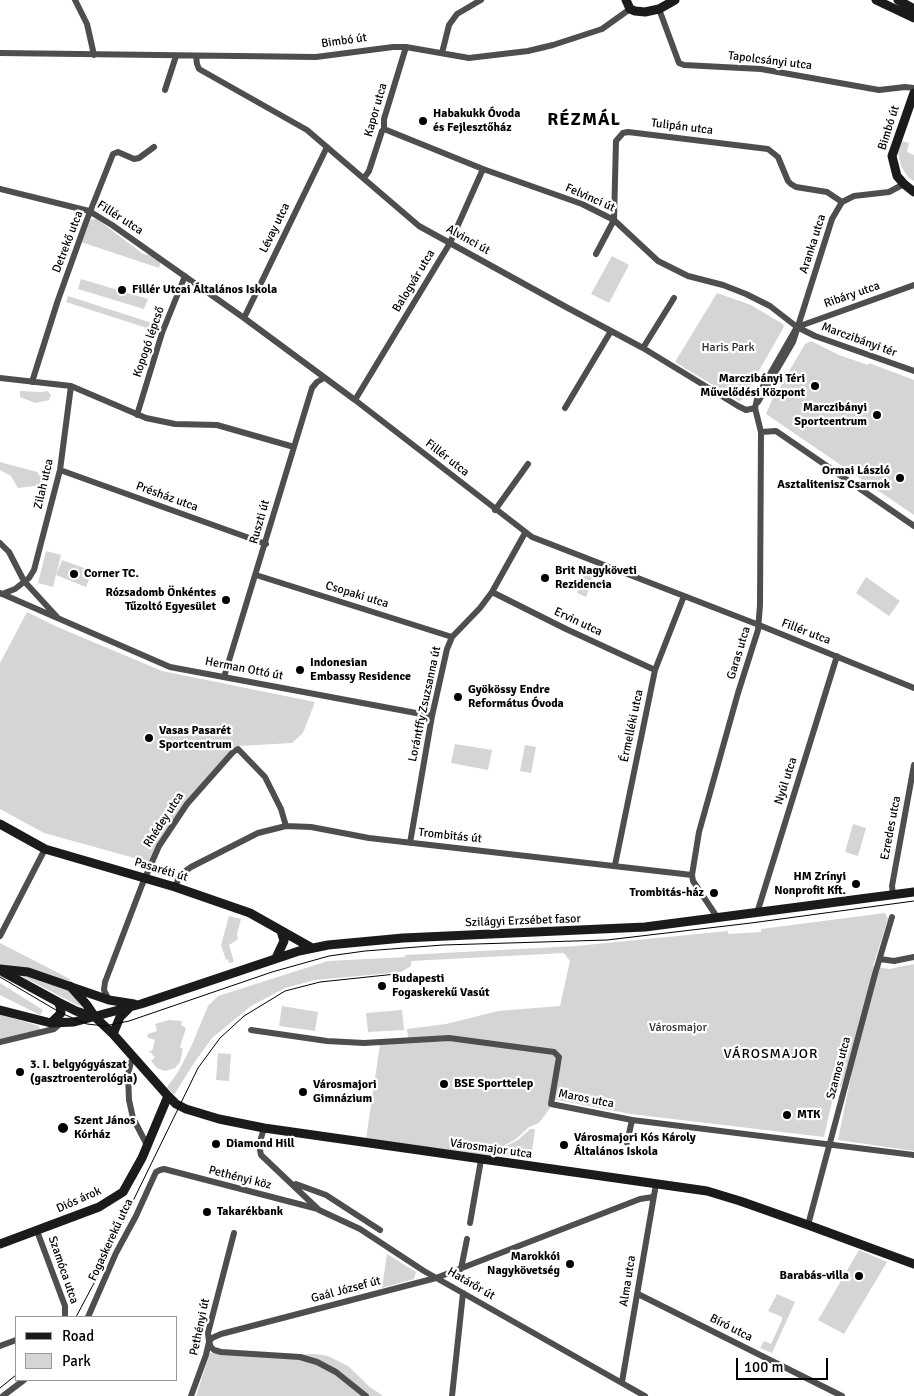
<!DOCTYPE html>
<html>
<head>
<meta charset="utf-8">
<style>
	body { margin:0 }
	#map { position:relative; width:914px; height:1396px; overflow:hidden; background:#fff; font-family:Signika,sans-serif }
	canvas { display:block }
	.legend { position:absolute; left:15px; top:1316px; width:162px; height:65px; box-sizing:border-box; background:#fff; border:1px solid #999; margin:0; padding:6px 9px; list-style:none; font-size:15px; color:#000 }
	.legend li { display:flex; align-items:center; gap:10px; height:25px }
	.legend b { width:25px; border:1px solid #999 }
	.scale { position:absolute; left:736px; top:1358px; width:92px; height:22px; box-sizing:border-box; border:2px solid #000; border-top:0; padding-left:6px; font-size:15px; line-height:18px; white-space:nowrap; color:#000; -webkit-text-stroke:4px #fff; paint-order:stroke }
</style>
</head>
<body>
<div id="map">
<canvas width="914" height="1396"></canvas>
<ul class="legend">
<li><b style="height:6px;background:#1b1b1b"></b>Road</li>
<li><b style="height:14px;background:#d5d5d5"></b>Park</li>
</ul>
<div class="scale">100 m</div>
</div>
<script>
const ctx = document.querySelector('canvas').getContext('2d');
ctx.lineJoin = 'round';
function fillPath(path, color) { ctx.fillStyle = color; ctx.fill(path, 'evenodd'); }
const poly = rows => new Path2D(rows.map(r => 'M' + r).join(''));
function trace(path, color, width, dash) { ctx.strokeStyle = color; ctx.lineWidth = width; ctx.lineCap = dash ? 'butt' : 'round'; ctx.setLineDash(dash || []); ctx.stroke(path); }
function write(font, color, halo, rows, align = 'center') {
  ctx.font = font + ' Signika,sans-serif'; ctx.lineWidth = 4.5; ctx.setLineDash([]); ctx.textBaseline = 'middle'; ctx.strokeStyle = halo; ctx.fillStyle = color; for (const [text, x, y, turn = 0] of rows) {
    ctx.save(); ctx.translate(x, y); ctx.rotate((+turn || 0) * Math.PI / 180); ctx.textAlign = isNaN(turn) ? turn : align; if (halo) ctx.strokeText(text, 0, 0); ctx.fillText(text, 0, 0); ctx.restore();
  }
}
fillPath(poly([
	[902,141,909,143,907,152,914,155,914,181,908,177,901,166,898,153],
	[97,219,143,254,153,256,161,261,159,268,81,242,88,220],
	[612,256,629,265,609,303,591,294],
	[81,279,148,299,144,309,78,289],
	[717,293,751,305,783,324,784,327,742,400,739,401,675,362],
	[68,296,155,324,153,330,66,302],
	[811,341,839,355,868,365,869,363,914,380,914,515,766,414,771,402,805,344],
	[20,391,41,392,47,391,51,395,49,400,35,403,20,397],
	[0,462,37,472,40,476,49,479,43,485,18,488,11,476,0,470],
	[46,551,61,555,56,575,62,560,92,571,86,587,56,575,53,587,38,583],
	[587,567,596,570,586,597,577,593,579,582,585,575],
	[866,577,900,601,889,616,856,593],
	[27,612,55,626,162,671,315,702,303,733,292,743,238,746,230,751,229,754,185,803,156,845,149,862,44,833,0,809,0,663],
	[455,744,492,750,488,770,451,763],
	[525,745,536,747,531,773,520,771],
	[853,824,866,828,858,856,845,852],
	[885,913,888,919,873,966,889,969,914,964,914,1151,838,1140,851,1076,845,1075,841,1087,835,1088,824,1137,631,1114,552,1099,550,1108,539,1123,529,1127,516,1139,496,1150,496,1156,366,1139,380,1044,408,1038,407,1029,446,1024,498,1011,560,1006,570,961,564,953,411,961,411,966,401,972,315,980,285,988,251,1006,212,1038,194,1063,174,1095,167,1087,178,1072,191,1047,208,1006,218,996,328,961,405,957,405,955,576,946,728,931,728,934,761,932,761,929],
	[229,916,241,919,237,934,238,939,229,945,234,962,229,963,228,959,226,960,221,945],
	[0,943,70,979,66,987,83,1008,0,965],
	[0,983,43,1010,40,1015,0,995],
	[282,1006,318,1012,315,1031,279,1026],
	[402,1010,404,1030,368,1032,366,1013],
	[0,1014,39,1026,40,1030,0,1040],
	[169,1020,182,1021,181,1025,186,1028,180,1047,183,1049,180,1062,175,1068,165,1071,157,1068,151,1061,155,1057,148,1050,152,1051,155,1040,147,1037,148,1034,157,1031,155,1024],
	[218,1053,231,1054,229,1081,216,1080],
	[530,1129,535,1129,531,1158,498,1155,498,1150,518,1140],
	[859,1250,887,1262,844,1334,818,1320],
	[387,1254,416,1272,414,1279,382,1288],
	[777,1294,795,1302,772,1353,760,1348,764,1341,771,1344,782,1320,782,1317,768,1311],
	[210,1353,250,1356,316,1354,328,1356,348,1366,370,1387,383,1396,196,1396]
]), '#d5d5d5');
trace(poly([
	[75,0,87,24,94,55],
	[659,9,679,63,684,65,761,69,879,90,905,87,914,88],
	[0,53,316,57,393,47,406,47,469,58,528,51,553,45,602,29,630,9],
	[442,53,449,25,457,14,481,0],
	[196,56,197,64,199,69,307,130,419,226,566,307,643,348,738,406,746,410,755,408],
	[165,90,176,56],
	[384,129,483,169,582,204,614,220,658,261,688,276,723,285,746,294,770,306,797,327,815,336,914,371],
	[364,178,369,171,382,131,384,129,384,119,406,47],
	[0,189,89,211,112,225,244,318,355,400,532,537,759,625,914,688],
	[596,254,614,220,616,141,623,133,628,132,768,149,778,157,788,181,791,184,796,187,827,192,842,202],
	[244,318,327,147],
	[797,327,914,285],
	[643,348,674,298],
	[0,378,71,386,146,418,175,424,217,425,294,447],
	[32,382,58,300,86,222,113,154,118,152,134,159,139,158,154,147],
	[355,400,450,243,483,169],
	[758,402,793,342,832,219,842,202,854,196,889,192,904,184],
	[565,408,611,331],
	[137,415,162,333,185,276],
	[761,432,776,431,914,526],
	[60,470,266,544],
	[495,510,528,464],
	[0,543,9,552,24,581,57,617],
	[256,575,452,637],
	[492,592,566,629,655,670],
	[0,593,170,667,432,716],
	[2,594,15,589,29,578,34,570,60,470,71,386],
	[224,677,312,388,317,382,324,378],
	[410,843,432,716,447,649,452,637,480,608,492,592,525,533],
	[615,865,655,670,684,596],
	[175,887,180,875,191,867,258,833,286,826,311,827,369,838,692,875],
	[893,895,892,886,914,765],
	[757,913,837,656],
	[717,917,693,881,692,875,699,832,738,693,758,630,760,605,761,432,755,408,758,395,797,327],
	[0,936,45,849],
	[880,959,894,961,914,957],
	[109,1000,104,990,105,982,142,885,159,846,187,804,233,752,238,749,265,777,281,809,286,826],
	[251,1030,327,1041,364,1043,449,1038,554,1052,559,1057,551,1104,632,1120,914,1155],
	[0,1042,54,1029,60,1024],
	[135,1059,131,1062,128,1074,129,1100,133,1118,148,1147],
	[264,1128,259,1145,261,1155,319,1210,360,1229,424,1271,645,1396],
	[627,1143,632,1120],
	[296,1184,326,1195,380,1230],
	[470,1223,481,1160],
	[808,1225,875,974,892,917],
	[37,1231,65,1306,65,1317],
	[461,1269,467,1239],
	[638,1294,842,1396],
	[88,1317,116,1253,136,1216,156,1172,160,1170,164,1169,318,1209],
	[209,1342,212,1338,221,1334,436,1278,640,1199,653,1197],
	[209,1342,211,1347,214,1350,221,1352,300,1357,317,1362,336,1372,366,1396],
	[0,1346,16,1340],
	[622,1382,656,1184],
	[3,1396,24,1380],
	[191,1396,206,1355,209,1342,208,1333,234,1233],
	[452,1396,463,1293]
]), '#4e4e4e', 6);
trace(poly([
	[626,0,630,9,635,11,645,12,659,9,675,0],
	[876,0,914,18],
	[898,0,914,9],
	[914,93,892,156,897,176,904,184,914,192],
	[0,824,45,849,175,887,250,913,312,948],
	[276,958,284,941,281,931],
	[0,969,28,972,109,1000,134,1004],
	[3,972,58,1002,76,1011,94,1017],
	[70,986,87,1005,95,1017,113,1034,168,1096,176,1104,186,1109,219,1119,264,1128,707,1191,740,1201,808,1225,914,1264],
	[0,1010,51,1023,74,1022,141,1004,299,951,328,945,403,938,645,927,914,892],
	[51,1023,61,1013,60,1006,58,1002],
	[113,1034,120,1017,130,1007],
	[0,1244,99,1207,123,1192,142,1158,168,1096]
]), '#1b1b1b', 9);
trace(poly([
	[0,977,61,1013,87,1024,105,1026,129,1021,272,972,329,956,365,951,443,945,607,940,751,923,914,901],
	[76,1317,101,1270,133,1201,198,1068,220,1038,244,1016,285,991,320,982,396,974],
	[0,1388,16,1375]
]), '#000', 1);
for (const [x, y, r, color] of [
	[423,121,5,"#000"],
	[122,290,5,"#000"],
	[815,386,5,"#000"],
	[877,415,5,"#000"],
	[900,478,5,"#000"],
	[74,574,5,"#000"],
	[545,578,5,"#000"],
	[226,600,5,"#000"],
	[300,670,5,"#000"],
	[458,697,5,"#000"],
	[149,738,5,"#000"],
	[856,884,5,"#000"],
	[714,893,5,"#000"],
	[382,986,5,"#000"],
	[20,1072,5,"#000"],
	[444,1084,5,"#000"],
	[303,1092,5,"#000"],
	[787,1115,5,"#000"],
	[63,1128,6,"#000"],
	[216,1144,5,"#000"],
	[564,1145,5,"#000"],
	[207,1212,5,"#000"],
	[570,1264,5,"#000"],
	[859,1276,5,"#000"]
]) { const dot = new Path2D(); dot.arc(x, y, r, 0, 2 * Math.PI); ctx.fillStyle = color; ctx.fill(dot); trace(dot, '#fff', 2); }
write('12px', '#000', '#fff', [
	["Bimbó út",344,41,-8],
	["Tapolcsányi utca",770,61,7],
	["Kapor utca",376,110,-74],
	["Tulipán utca",682,127,7],
	["Bimbó út",889,128,-72],
	["Felvinci út",590,198,24],
	["Fillér utca",120,218,33],
	["Lévay utca",275,228,-64],
	["Alvinci út",468,240,29],
	["Detrekő utca",68,242,-69],
	["Aranka utca",813,244,-72],
	["Balogvár utca",414,281,-59],
	["Ribáry utca",852,295,-19],
	["Marczibányi tér",859,340,20],
	["Kopogó lépcső",149,342,-71],
	["Fillér utca",447,458,38],
	["Zilah utca",44,484,-77],
	["Présház utca",167,497,20],
	["Ruszti út",260,522,-74],
	["Csopaki utca",357,595,17],
	["Ervin utca",578,622,25],
	["Fillér utca",806,632,21],
	["Garas utca",739,653,-73],
	["Herman Ottó út",244,669,11],
	["Lorántffy Zsuzsanna út",425,704,-78],
	["Érmelléki utca",632,726,-78],
	["Nyúl utca",786,781,-72],
	["Rhédey utca",164,820,-57],
	["Ezredes utca",891,828,-79],
	["Trombitás út",450,836,6],
	["Pasaréti út",161,870,17],
	["Szilágyi Erzsébet fasor",523,921,-2],
	["Szamos utca",839,1068,-75],
	["Maros utca",586,1099,11],
	["Városmajor utca",491,1149,8],
	["Pethényi köz",240,1178,14],
	["Diós árok",79,1200,-24],
	["Fogaskerekű utca",111,1240,-65],
	["Szamóca utca",63,1270,71],
	["Alma utca",628,1281,-81],
	["Határőr út",471,1284,30],
	["Gaál József út",346,1290,-15],
	["Pethényi út",200,1327,-78],
	["Bíró utca",731,1328,27]
]);
write('bold 12px', '#000', '#fff', [
	["Habakukk Óvoda",433,114],
	["és Fejlesztőház",433,128],
	["Fillér Utcai Általános Iskola",132,290],
	["Marczibányi Téri",805,379,"right"],
	["Művelődési Központ",805,393,"right"],
	["Marczibányi",867,408,"right"],
	["Sportcentrum",867,422,"right"],
	["Ormai László",890,471,"right"],
	["Asztalitenisz Csarnok",890,485,"right"],
	["Brit Nagyköveti",555,571],
	["Rezidencia",555,585],
	["Corner TC.",84,574],
	["Rózsadomb Önkéntes",216,593,"right"],
	["Tűzoltó Egyesület",216,607,"right"],
	["Indonesian",310,663],
	["Embassy Residence",310,677],
	["Gyökössy Endre",468,690],
	["Református Óvoda",468,704],
	["Vasas Pasarét",159,731],
	["Sportcentrum",159,745],
	["HM Zrínyi",846,877,"right"],
	["Nonprofit Kft.",846,891,"right"],
	["Trombitás-ház",704,893,"right"],
	["Budapesti",392,979],
	["Fogaskerekű Vasút",392,993],
	["3. I. belgyógyászat",30,1065],
	["(gasztroenterológia)",30,1079],
	["BSE Sporttelep",454,1084],
	["Városmajori",313,1085],
	["Gimnázium",313,1099],
	["MTK",797,1115],
	["Szent János",74,1121],
	["Kórház",74,1135],
	["Városmajori Kós Károly",574,1138],
	["Általános Iskola",574,1152],
	["Diamond Hill",226,1144],
	["Takarékbank",217,1212],
	["Marokkói",560,1257,"right"],
	["Nagykövetség",560,1271,"right"],
	["Barabás-villa",849,1276,"right"]
], 'left');
write('12px', '#2c2c2c', '#fff', [
	["Haris Park",728,348],
	["Városmajor",678,1028]
]);
ctx.letterSpacing = '1px';
write('14px', '#000', '#fff', [
	["VÁROSMAJOR",771,1054]
]);
ctx.letterSpacing = '0px';
ctx.letterSpacing = '1px';
write('bold 18px', '#000', '#fff', [
	["RÉZMÁL",584,120]
]);
ctx.letterSpacing = '0px';
</script>
</body>
</html>
